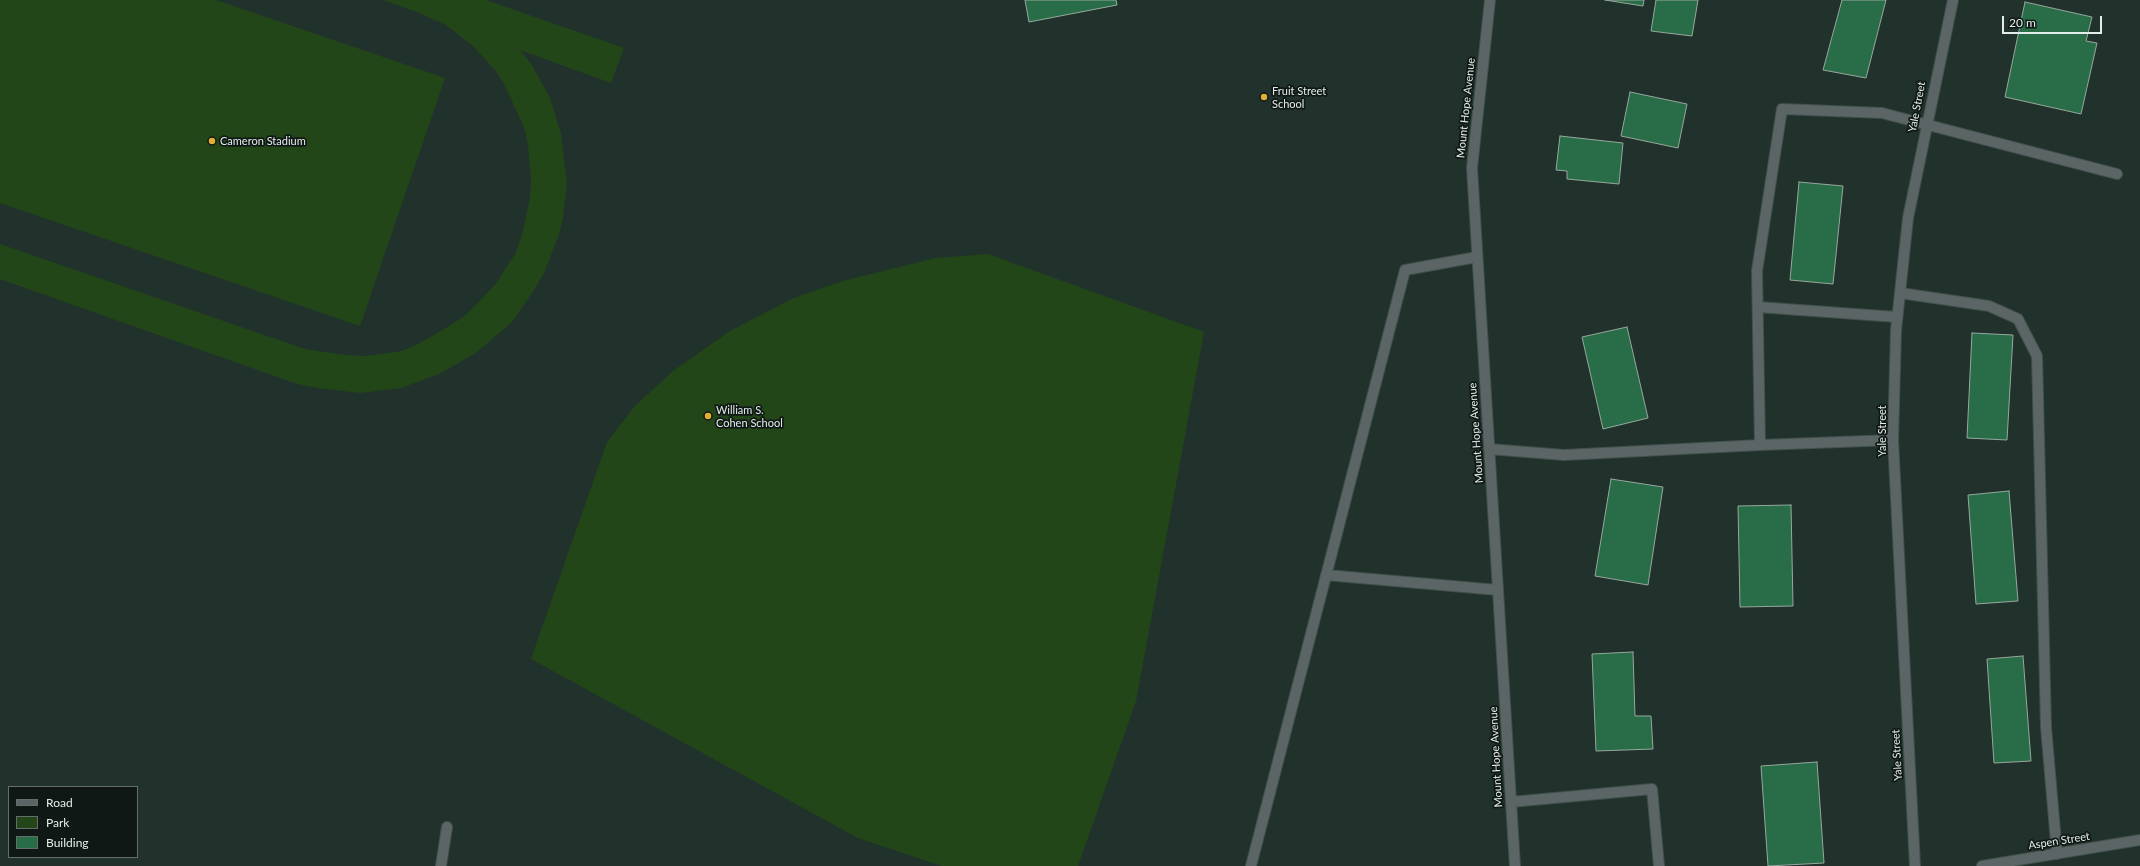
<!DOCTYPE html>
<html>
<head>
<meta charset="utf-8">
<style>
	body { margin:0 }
	#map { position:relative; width:2140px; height:866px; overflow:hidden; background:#21322d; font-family:Lato,sans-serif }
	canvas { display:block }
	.legend { position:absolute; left:8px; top:786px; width:130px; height:72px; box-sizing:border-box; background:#101816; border:1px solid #646d6a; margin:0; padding:5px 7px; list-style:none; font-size:12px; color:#e2ede9 }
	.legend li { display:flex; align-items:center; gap:8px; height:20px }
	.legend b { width:20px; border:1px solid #646d6a }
	.scale { position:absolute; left:2002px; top:16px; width:100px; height:18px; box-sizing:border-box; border:2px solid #e2ede9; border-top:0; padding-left:5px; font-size:12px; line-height:14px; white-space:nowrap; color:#e2ede9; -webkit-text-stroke:3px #101816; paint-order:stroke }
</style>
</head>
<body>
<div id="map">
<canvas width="2140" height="866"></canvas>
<ul class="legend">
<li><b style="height:5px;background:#5c6565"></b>Road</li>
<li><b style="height:11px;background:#234618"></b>Park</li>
<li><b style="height:11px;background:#286d48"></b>Building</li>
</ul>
<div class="scale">20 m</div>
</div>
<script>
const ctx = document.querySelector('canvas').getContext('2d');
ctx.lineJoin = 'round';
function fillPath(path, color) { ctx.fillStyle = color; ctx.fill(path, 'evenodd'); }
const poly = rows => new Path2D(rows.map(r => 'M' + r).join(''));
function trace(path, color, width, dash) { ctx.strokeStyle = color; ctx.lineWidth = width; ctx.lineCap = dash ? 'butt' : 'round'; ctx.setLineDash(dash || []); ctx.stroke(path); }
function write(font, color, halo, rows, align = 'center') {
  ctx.font = font + ' Lato,sans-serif'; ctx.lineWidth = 3.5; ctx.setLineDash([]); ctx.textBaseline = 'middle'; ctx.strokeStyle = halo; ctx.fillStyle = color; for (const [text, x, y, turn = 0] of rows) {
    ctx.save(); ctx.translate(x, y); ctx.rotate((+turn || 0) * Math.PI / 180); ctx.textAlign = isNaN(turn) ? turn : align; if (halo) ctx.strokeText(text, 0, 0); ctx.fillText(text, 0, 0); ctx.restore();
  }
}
fillPath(poly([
	[0,0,216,0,445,78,360,326,0,203],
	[383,0,486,0,624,48,611,83,520,50,532,65,550,98,561,134,567,183,563,218,559,234,544,273,534,290,512,322,477,352,441,373,401,388,360,393,318,388,297,384,0,279,0,244,305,349,345,355,366,356,402,351,418,344,451,325,467,314,495,285,515,254,522,235,530,198,531,179,528,144,524,127,504,84,495,70,473,46,446,25,417,12],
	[988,254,1204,332,1136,701,1078,866,942,866,858,838,531,659,607,442,635,406,673,371,730,331,794,298,843,281,936,258]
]), '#234618');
const building = poly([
	[1025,0,1116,0,1117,5,1029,22,1025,0],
	[1605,0,1644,0,1643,6,1605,0],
	[1656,0,1698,0,1692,36,1651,31,1656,0],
	[1842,0,1886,0,1866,78,1823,70,1842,0],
	[2025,2,2092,17,2086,41,2097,43,2081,114,2005,97,2025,2],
	[1630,92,1687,104,1678,148,1621,136,1630,92],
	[1560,136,1623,143,1619,184,1567,179,1567,171,1556,170,1560,136],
	[1799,182,1843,186,1833,284,1790,280,1799,182],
	[1627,327,1648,418,1603,429,1582,337,1627,327],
	[1972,333,2013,335,2007,440,1967,438,1972,333],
	[1611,479,1663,487,1648,585,1595,576,1611,479],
	[2009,491,2018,601,1976,604,1968,495,2009,491],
	[1791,505,1793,606,1740,607,1738,506,1791,505],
	[1633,652,1635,716,1651,716,1653,749,1596,751,1592,654,1633,652],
	[2023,656,2031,761,1994,763,1987,659,2023,656],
	[1817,762,1824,863,1768,866,1761,766,1817,762]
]);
fillPath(building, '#286d48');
trace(building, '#97a89d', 1);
const minor = poly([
	[1490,0,1472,168,1515,866],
	[1900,293,1989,306,2018,319,2037,356,2046,727,2057,854],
	[1758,307,1897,317],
	[1893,440,1760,445,1757,271,1782,109,1882,113,2117,174],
	[1489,449,1564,455,1760,445],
	[1326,575,1498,590],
	[1511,802,1652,789,1659,866],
	[441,866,447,827],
	[1251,866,1405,270,1477,257],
	[1915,866,1893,440,1896,330,1908,218,1953,0],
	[1982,866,2140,840]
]);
trace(minor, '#40504b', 12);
trace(minor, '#5c6565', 10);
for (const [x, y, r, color] of [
	[1264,97,4,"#e3ae34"],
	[212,141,4,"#e3ae34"],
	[708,416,4,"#e3ae34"]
]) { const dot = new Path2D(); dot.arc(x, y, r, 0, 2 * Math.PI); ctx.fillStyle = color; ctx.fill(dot); trace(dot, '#101816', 1.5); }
write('11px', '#e2ede9', '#101816', [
	["Fruit Street",1272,91],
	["School",1272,104],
	["Cameron Stadium",220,141],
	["William S.",716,410],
	["Cohen School",716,423]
], 'left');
write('11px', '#e2ede9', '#101816', [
	["Yale Street",1917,107,-79],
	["Mount Hope Avenue",1466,108,-84],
	["Yale Street",1882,431,-90],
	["Mount Hope Avenue",1476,433,-94],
	["Yale Street",1897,755,-93],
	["Mount Hope Avenue",1496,757,-93],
	["Aspen Street",2059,841,-9]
]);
</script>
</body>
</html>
